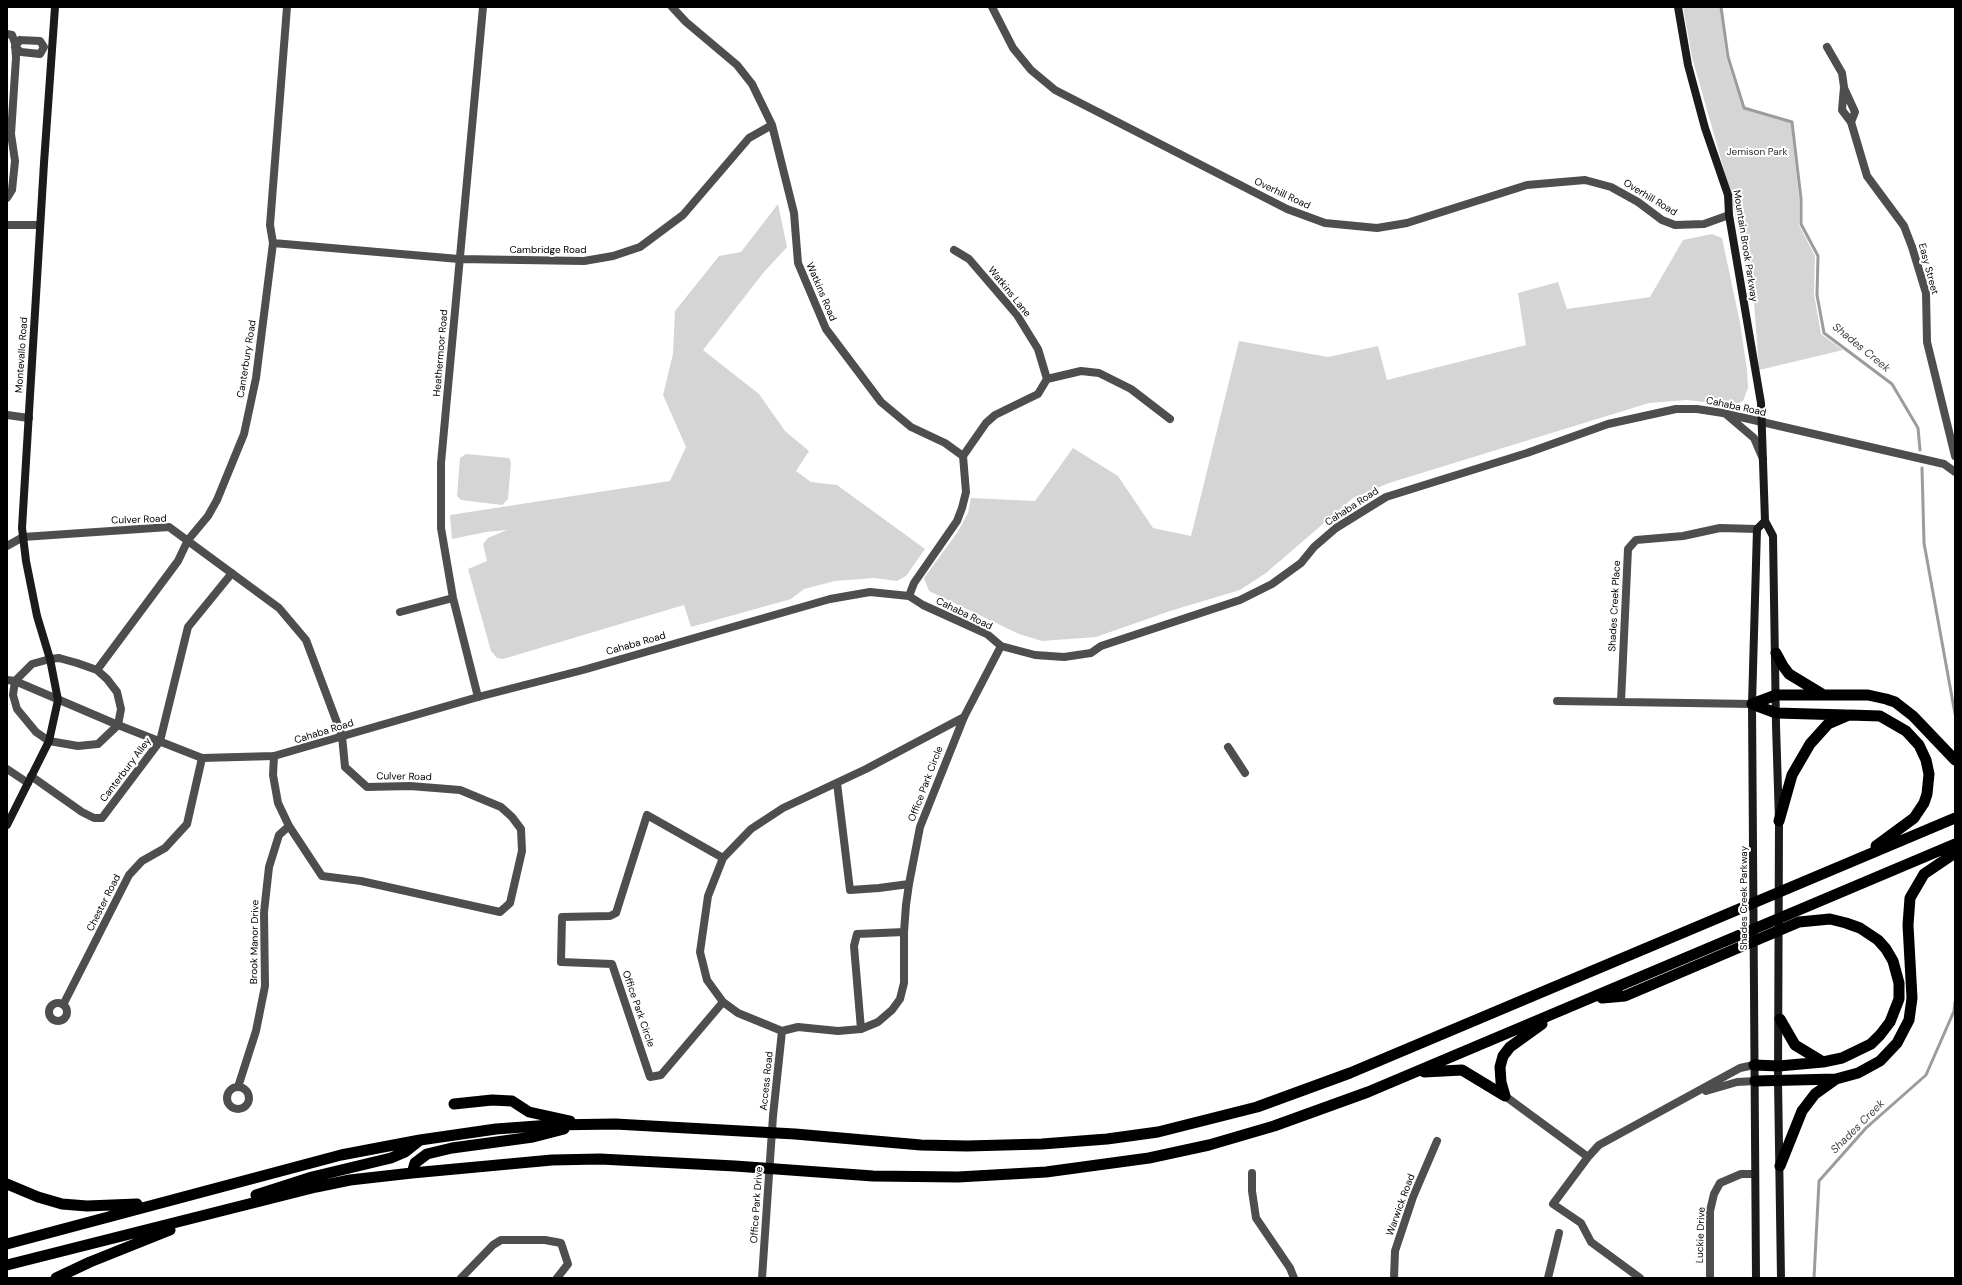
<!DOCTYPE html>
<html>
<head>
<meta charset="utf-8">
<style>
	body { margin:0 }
	#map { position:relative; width:1962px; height:1285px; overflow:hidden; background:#fff; font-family:"DM Sans",sans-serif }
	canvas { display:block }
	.frame { position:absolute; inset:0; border:8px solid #000; pointer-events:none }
</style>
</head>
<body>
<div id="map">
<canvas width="1962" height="1285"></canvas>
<div class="frame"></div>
</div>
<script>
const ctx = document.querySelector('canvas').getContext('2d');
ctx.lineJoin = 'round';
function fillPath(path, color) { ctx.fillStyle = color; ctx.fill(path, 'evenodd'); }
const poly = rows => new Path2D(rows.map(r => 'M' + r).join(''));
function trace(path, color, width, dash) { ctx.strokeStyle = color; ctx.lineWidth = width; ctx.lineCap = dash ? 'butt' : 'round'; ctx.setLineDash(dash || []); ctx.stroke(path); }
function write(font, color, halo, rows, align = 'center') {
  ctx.font = font + ' "DM Sans",sans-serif'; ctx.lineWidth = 4; ctx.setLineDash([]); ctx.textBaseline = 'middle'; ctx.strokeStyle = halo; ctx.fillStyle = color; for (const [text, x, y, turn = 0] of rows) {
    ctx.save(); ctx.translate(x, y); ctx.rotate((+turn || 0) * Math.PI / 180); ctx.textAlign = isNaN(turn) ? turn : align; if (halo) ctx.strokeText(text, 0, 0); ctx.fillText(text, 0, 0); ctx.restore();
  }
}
fillPath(poly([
	[1683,7,1720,7,1726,57,1743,109,1791,123,1799,199,1799,225,1815,256,1814,294,1821,334,1843,350,1759,370,1754,302,1730,191,1692,57],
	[778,204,787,247,764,272,703,350,759,394,785,431,809,451,796,471,811,482,837,485,925,549,906,576,897,581,874,578,835,581,804,589,791,599,691,627,684,605,503,659,497,658,491,651,468,569,487,561,483,544,488,538,507,530,486,532,452,539,450,515,670,481,686,447,663,395,673,354,675,311,719,256,741,252],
	[1712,234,1722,238,1740,323,1747,370,1748,388,1743,401,1734,405,1687,400,1649,403,1389,483,1353,498,1266,573,1240,590,1170,611,1096,637,1042,641,1019,634,929,591,924,578,957,533,968,513,971,498,1035,501,1073,448,1118,476,1153,528,1191,536,1239,341,1328,357,1378,346,1387,380,1526,345,1518,293,1558,282,1567,309,1650,297,1683,240],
	[466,454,509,458,511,462,508,499,502,505,461,500,457,496,460,458]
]), '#d5d5d5');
trace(poly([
	[1721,7,1728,57,1744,108,1792,122,1801,199,1801,224,1818,256,1817,295,1824,333,1892,384,1918,428,1920,450],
	[1922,468,1924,543,1955,714],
	[1814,1278,1819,1181,1866,1128,1926,1075,1954,1011,1955,1002]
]), '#9c9c9c', 3);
trace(poly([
	[672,7,686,22,737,65,752,84,772,125,794,213,798,263,826,329,881,402,911,427,945,443,963,456,966,492,962,508,957,521,914,583,909,596],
	[992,7,1013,48,1031,70,1055,90,1287,209,1325,223,1377,228,1407,223,1527,185,1585,180,1611,187,1638,202,1662,220,1675,225,1704,224,1729,215],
	[7,34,12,35,15,43,16,58,11,134,15,161,12,190,7,198],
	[20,40,40,41,44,47,40,54,21,52,15,47,20,40],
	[1827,47,1842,73,1844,87,1842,110,1851,122,1867,176,1904,226,1912,247,1926,293,1927,342,1955,456],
	[1844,88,1855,112,1851,122],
	[7,225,40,225],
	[273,243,459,259,584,261,613,256,640,247,683,215,749,138,772,125],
	[954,250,969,259,1017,315,1038,349,1047,379,1038,394,995,415,986,423,963,456],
	[1047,379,1081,371,1099,373,1131,389,1170,419],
	[7,415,29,418],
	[23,537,169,527,279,608,306,640,342,736,345,767,367,787,410,786,460,790,501,807,512,817,521,829,522,851,510,903,500,912,361,881,322,876,289,826,278,803,273,775,274,756],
	[400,612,453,598],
	[59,658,77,663,97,670,107,679,117,692,121,709,118,725,98,744,78,746,49,741,36,732,17,709,13,695,15,681,32,664,50,659,59,658],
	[97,670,178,561,188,540,208,516,217,500,244,434,256,378,273,243,270,225,287,7],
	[478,697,453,598,441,528,441,463,483,7],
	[1557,701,1752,704],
	[1621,702,1628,549,1636,540,1683,536,1720,528,1757,529],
	[964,717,866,769,783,808,751,829,723,858,708,896,700,952,707,980,723,1002,738,1013,782,1031,798,1027,838,1031,861,1029,878,1022,892,1010,900,999,904,983,904,932,906,905,909,884,920,827,964,717,1001,646],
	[1228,747,1245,773],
	[7,769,28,783],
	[31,776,82,812,94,818,102,818,160,741,188,627,232,573],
	[837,783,850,890,879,888,909,884],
	[723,858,647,815,616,913,610,916,562,917,561,962,612,964,650,1077,661,1075,723,1002],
	'49 1012a9 9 0 1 1 18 0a9 9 0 1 1-18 0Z',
	[63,1005,129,875,142,861,165,848,187,824,202,758],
	[861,1029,854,946,857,934,904,932],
	'227 1098a11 11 0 1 1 22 0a11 11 0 1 1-22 0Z',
	[238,1087,256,1031,265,986,264,912,269,867,279,835,289,826],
	[1706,1091,1737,1082,1755,1081],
	[1505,1096,1588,1157],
	[1252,1173,1252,1191,1256,1218,1290,1268,1294,1278],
	[461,1278,493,1245,501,1240,545,1240,561,1243,568,1264,557,1278],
	[762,1278,773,1116,782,1031],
	[1394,1278,1395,1251,1413,1197,1437,1141],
	[1548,1278,1559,1233],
	[1640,1278,1591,1242,1581,1223,1553,1204,1588,1157,1599,1145,1740,1068,1754,1065],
	[1710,1278,1710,1211,1714,1194,1720,1183,1741,1174,1755,1174]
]), '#4e4e4e', 8);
trace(poly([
	[1727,415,1754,438,1763,459],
	[7,546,23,537],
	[7,680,15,681,118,725,202,758,274,756,478,697,583,670,830,599,870,592,909,596,923,605,987,634,1001,646,1035,655,1064,657,1091,653,1101,646,1240,600,1272,584,1301,563,1314,547,1336,528,1386,497,1527,453,1608,424,1676,409,1697,409,1723,413,1944,464,1955,472]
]), '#4e4e4e', 8);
trace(poly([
	[1678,7,1688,65,1705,128,1728,195,1729,215,1761,403,1765,521,1773,536,1776,725,1779,821,1778,1080,1781,1278],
	[7,825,49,741,58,700,50,659,37,616,26,561,22,528,44,163,55,7],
	[1756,1278,1752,704,1757,529,1765,521]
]), '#1b1b1b', 8);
trace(poly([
	[1776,653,1783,666,1789,674,1822,694],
	[1752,704,1776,695,1868,695,1886,699,1895,702,1913,716,1955,760],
	[1752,704,1776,713,1846,715],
	[1779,821,1792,775,1810,744,1828,724,1849,715,1880,716,1906,731,1919,745,1926,760,1929,774,1927,794,1924,803,1914,818,1876,846],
	[1602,998,1625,996,1799,922,1830,919,1846,923,1860,928,1878,940,1886,949,1893,961,1899,983,1899,999,1890,1022,1880,1035,1871,1044,1842,1058,1823,1062,1779,1066,1754,1065],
	[1780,1019,1795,1045,1823,1062],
	[1424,1072,1462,1070,1505,1096],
	[1755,1081,1836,1079,1858,1073,1880,1061,1897,1043,1909,1020,1912,998,1908,925,1910,898,1924,874,1955,853],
	[1505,1096,1501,1082,1500,1067,1503,1056,1510,1047,1542,1024],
	[454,1104,492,1100,512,1101,529,1112,570,1121],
	[1780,1166,1802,1111,1815,1094,1836,1079],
	[412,1173,415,1163,427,1154,452,1148,533,1137,564,1129],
	[7,1184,38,1197,62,1204,87,1206,137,1204],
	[256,1195,312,1177,391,1158,405,1152,419,1141],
	[7,1244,341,1155,420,1140,496,1129,551,1125,615,1124,795,1134,921,1145,967,1146,1042,1144,1107,1139,1158,1132,1257,1107,1350,1073,1955,818],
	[7,1265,316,1187,350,1180,412,1173,552,1160,600,1159,735,1166,873,1176,958,1177,1046,1172,1149,1158,1209,1145,1274,1126,1368,1092,1955,844],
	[56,1278,90,1262,170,1230]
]), '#000', 11);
write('10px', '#2c2c2c', '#fff', [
	["Jemison Park",1757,152]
]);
write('10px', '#000', '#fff', [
	["Overhill Road",1282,194,25],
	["Overhill Road",1650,198,31],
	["Mountain Brook Parkway",1745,246,81],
	["Cambridge Road",548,250],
	["Easy Street",1928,269,75],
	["Watkins Road",821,292,67],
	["Watkins Lane",1009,292,51],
	["Heathermoor Road",441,353,-85],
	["Montevallo Road",22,355,-86],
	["Canterbury Road",247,359,-81],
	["Cahaba Road",1736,407,12],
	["Cahaba Road",1352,507,-33],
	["Culver Road",139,520,-2],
	["Shades Creek Place",1615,606,-87],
	["Cahaba Road",964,614,26],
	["Cahaba Road",636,644,-16],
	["Cahaba Road",324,732,-17],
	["Canterbury Alley",126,770,-53],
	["Culver Road",404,777,1],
	["Office Park Circle",926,784,-69],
	["Shades Creek Parkway",1744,898,-90],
	["Chester Road",104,903,-63],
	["Brook Manor Drive",255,942,-89],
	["Office Park Circle",638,1009,71],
	["Access Road",767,1081,-84],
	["Office Park Drive",757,1205,-86],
	["Warwick Road",1401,1205,-70],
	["Luckie Drive",1701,1235,-88]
]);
write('italic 11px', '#3d3d3d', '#fff', [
	["Shades Creek",1861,348,39],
	["Shades Creek",1858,1127,-45]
]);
</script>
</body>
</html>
